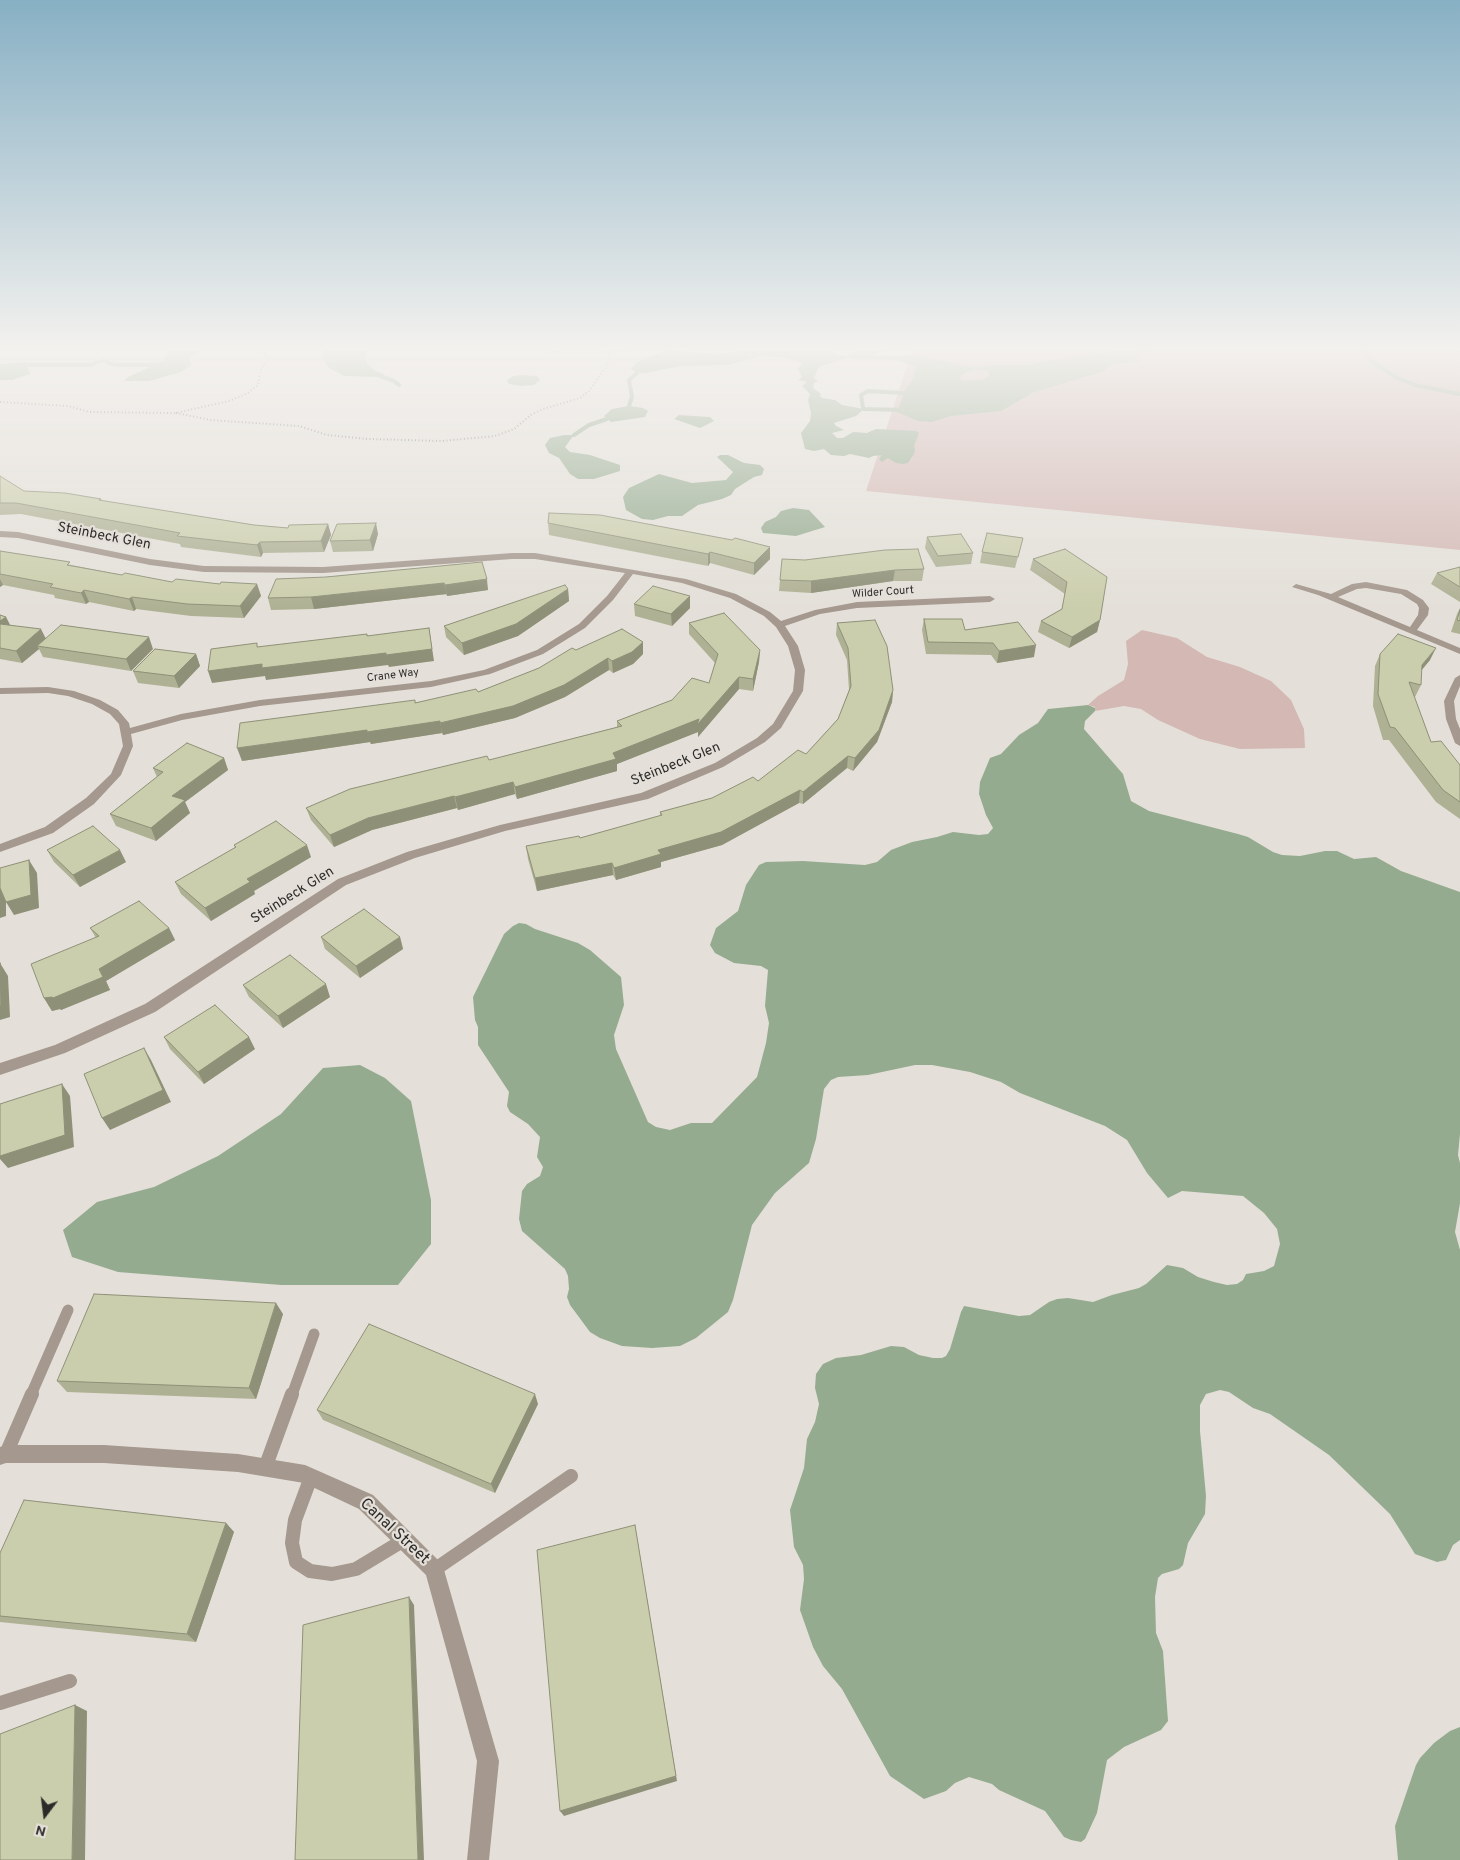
<!DOCTYPE html>
<html>
<head>
<meta charset="utf-8">
<style>
	body { margin:0 }
	#map { position:relative; width:1460px; height:1860px; overflow:hidden; background:#e4e0d9; font-family:Overpass,sans-serif }
	canvas { display:block }
	.north { position:absolute; left:20px; top:1790px; width:50px; height:50px; -webkit-text-stroke:4px #e4e0d9; paint-order:stroke; rotate:195deg; font-size:14px; font-weight:700; line-height:20px; text-align:center; color:#2d2b29 }
	.north::after { content:''; display:block; margin:auto; width:18px; height:22px; background:#2d2b29; clip-path:polygon(50% 0,100% 100%,50% 72%,0 100%) }
</style>
</head>
<body>
<div id="map">
<canvas width="1460" height="1860"></canvas>
<div class="north">N</div>
</div>
<script>
const ctx = document.querySelector('canvas').getContext('2d');
ctx.lineJoin = 'round';
function fillPath(path, color) { ctx.fillStyle = color; ctx.fill(path, 'evenodd'); }
const poly = rows => new Path2D(rows.map(r => 'M' + r).join(''));
function trace(path, color, width, dash) { ctx.strokeStyle = color; ctx.lineWidth = width; ctx.lineCap = dash ? 'butt' : 'round'; ctx.setLineDash(dash || []); ctx.stroke(path); }
function write(font, color, halo, rows, align = 'center') {
  ctx.font = font + ' Overpass,sans-serif'; ctx.lineWidth = 4.5; ctx.setLineDash([]); ctx.textBaseline = 'middle'; ctx.strokeStyle = halo; ctx.fillStyle = color; for (const [text, x, y, turn = 0] of rows) {
    ctx.save(); ctx.translate(x, y); ctx.rotate((+turn || 0) * Math.PI / 180); ctx.textAlign = isNaN(turn) ? turn : align; if (halo) ctx.strokeText(text, 0, 0); ctx.fillText(text, 0, 0); ctx.restore();
  }
}
fillPath(poly([
	[912,350,1460,350,1460,550,866,491],
	[1142,630,1177,638,1207,657,1240,667,1271,681,1291,700,1304,729,1305,748,1240,749,1200,739,1158,720,1141,709,1124,706,1095,711,1095,707,1088,705,1098,696,1124,680,1128,664,1126,641]
]), '#d3b8b4');
fillPath(poly([
	[171,350,202,350,190,357,191,365,181,372,149,381,124,381,128,377,162,361],
	[324,350,365,350,367,353,365,358,367,363,374,370,385,375,377,377,344,376,329,368,322,358],
	[668,350,714,354,729,353,739,350,831,350,834,354,846,356,860,350,888,350,868,356,854,356,819,367,814,378,818,381,814,383,813,388,821,394,820,396,822,398,835,400,842,405,864,409,856,416,834,423,836,426,844,430,832,433,837,438,843,438,853,432,867,433,876,429,916,431,919,433,914,446,915,449,914,454,908,463,903,464,896,463,888,458,882,462,879,459,882,455,873,456,869,458,850,454,844,456,831,455,824,449,814,451,805,449,801,433,810,421,811,413,808,400,810,394,802,386,807,382,798,380,802,377,798,369,802,363,786,358,761,356,729,365,682,366,646,373,637,373,631,369,638,361],
	[1127,350,1138,354,1141,361,1112,364,1102,372,1034,392,1001,411,951,416,932,422,918,421,897,412,905,391,914,378,916,367,896,360,895,356,918,355,955,364,975,367,997,365,1028,365,1071,356,1094,355],
	[977,369,989,371,989,376,983,380,964,381,960,379,961,376,966,372],
	[26,362,30,374,12,380,0,380,0,364],
	[523,375,537,376,540,380,534,385,521,386,509,384,507,380,513,376],
	[629,406,643,408,648,411,645,417,611,422,604,416,612,409],
	[679,415,710,417,714,421,700,428,674,419],
	[564,435,574,435,565,447,570,452,590,455,620,465,620,471,594,479,578,479,570,474,559,458,549,453,545,445,550,438],
	[720,455,728,455,744,463,760,465,764,469,762,475,754,477,735,489,731,495,722,499,698,505,682,516,668,516,653,520,642,519,626,510,623,497,629,488,659,474,692,483,726,480,733,472,717,457],
	[793,508,809,510,825,527,796,536,763,533,761,528,765,522,776,517,781,511],
	[1088,705,1095,708,1095,711,1085,721,1084,729,1123,774,1131,801,1149,811,1238,834,1248,837,1273,852,1282,855,1300,856,1325,851,1337,851,1354,859,1376,857,1401,871,1460,892,1460,1134,1458,1155,1460,1163,1460,1203,1455,1232,1460,1250,1460,1540,1453,1545,1446,1560,1437,1562,1415,1554,1390,1514,1329,1455,1270,1414,1253,1408,1229,1392,1220,1390,1206,1394,1200,1405,1200,1431,1206,1496,1205,1514,1188,1543,1183,1565,1179,1569,1162,1574,1158,1578,1155,1597,1156,1633,1163,1651,1168,1721,1161,1730,1124,1747,1107,1760,1097,1813,1085,1839,1081,1842,1071,1840,1064,1837,1045,1811,999,1790,992,1784,969,1777,955,1783,946,1791,924,1799,890,1776,842,1689,823,1666,813,1647,800,1610,804,1579,803,1565,794,1547,790,1510,804,1468,807,1439,815,1422,819,1404,815,1388,816,1374,823,1364,836,1358,861,1355,891,1346,904,1347,919,1355,933,1358,942,1358,946,1356,950,1349,961,1312,964,1306,1019,1316,1030,1315,1049,1302,1057,1299,1068,1298,1093,1302,1112,1295,1139,1288,1146,1284,1167,1265,1183,1268,1198,1277,1214,1282,1227,1285,1237,1284,1243,1280,1246,1274,1264,1271,1274,1266,1280,1244,1277,1229,1264,1213,1243,1196,1182,1191,1168,1198,1147,1173,1127,1140,1105,1126,1020,1093,1001,1082,970,1072,932,1065,915,1065,868,1075,838,1077,831,1080,824,1089,816,1139,809,1163,775,1193,752,1225,733,1300,728,1312,696,1338,680,1346,652,1348,622,1346,600,1338,590,1332,570,1305,567,1297,569,1289,568,1276,565,1269,522,1231,519,1219,522,1191,527,1184,540,1176,543,1167,537,1157,540,1137,528,1124,510,1112,507,1106,509,1092,478,1045,478,1027,475,1020,473,997,504,934,513,926,519,923,526,924,535,929,578,943,590,950,621,977,624,1005,614,1035,616,1049,648,1122,656,1127,670,1130,691,1123,712,1123,757,1077,766,1043,769,1023,765,1006,768,970,761,966,734,963,715,953,710,945,716,928,738,911,746,885,759,865,766,862,803,861,865,865,877,862,891,850,912,842,937,837,953,832,979,835,988,834,993,828,986,815,979,794,980,782,990,758,1001,754,1019,735,1038,723,1048,709],
	[360,1065,385,1078,411,1101,431,1200,431,1244,398,1285,281,1285,118,1272,72,1257,63,1230,97,1202,154,1187,218,1156,281,1114,323,1068],
	[1460,1727,1460,1860,1398,1860,1395,1826,1416,1765,1420,1758,1434,1743,1450,1731]
]), '#95ab8f');
trace(poly([
	[1364,350,1372,361,1395,377,1415,385,1460,394],
	[1125,356,1134,352,1152,350],
	[851,357,896,358],
	[0,367,19,365,91,365,103,360,111,364,121,365,158,365,163,363],
	[372,373,394,381,399,385],
	[629,406,632,397,629,380,637,373],
	[863,408,861,395,868,391,904,393],
	[864,409,906,410],
	[574,435,589,425,607,419]
]), '#95ab8f', 4);
trace(poly([
	[531,350,574,353,641,350],
	[0,402,68,406,89,412,176,413,229,401,248,393,258,385,260,371,269,358,262,350],
	[176,413,211,420,299,426,327,435,368,439,442,441,495,436,514,429,532,414,543,409,580,398,589,391,608,364,610,352]
]), '#817f7a', 2, [1, 2.5]);
trace(poly([
	[31,1395,68,1310],
	[292,1395,314,1334]
]), '#a5988e', 11);
trace(poly([
	[6,1454,32,1394],
	[265,1468,292,1394],
	[311,1477,295,1520,292,1543,296,1562,310,1571,332,1574,356,1569,404,1540],
	[434,1570,571,1476],
	[0,1703,70,1681]
]), '#a5988e', 14);
fillPath(poly([
	[0,531,18,532,150,559,204,566,323,567,512,553,535,553,686,579,736,594,770,612,781,621,815,610,857,602,990,596,995,599,990,602,857,608,820,614,785,626,798,646,805,670,803,691,781,728,765,742,723,767,648,799,505,831,415,858,346,885,155,1012,65,1053,0,1075,0,1063,55,1045,145,1004,338,879,407,852,500,825,641,793,715,763,757,738,773,724,793,691,795,670,788,646,776,627,764,616,730,598,682,583,633,574,613,600,585,628,543,654,490,674,431,687,260,706,182,720,131,734,133,746,121,775,94,804,53,833,0,852,0,844,45,827,86,798,111,774,123,746,119,724,110,714,92,704,68,696,48,693,0,694,0,688,48,687,74,691,100,700,118,710,129,723,130,728,181,714,260,700,431,681,484,670,537,650,579,624,607,596,625,573,535,559,512,559,323,573,204,572,150,565,18,538,0,537,0,531],
	[1366,582,1407,590,1423,600,1429,608,1428,615,1417,630,1460,648,1460,654,1318,595,1292,587,1296,584,1331,594,1352,584,1366,582],
	[1366,588,1401,594,1417,604,1419,608,1418,615,1410,627,1338,597,1357,589,1366,588],
	[1460,675,1460,686,1454,701,1456,719,1460,729,1460,746,1455,743,1446,719,1444,701,1455,678,1460,675],
	[6,1445,104,1445,238,1454,305,1465,373,1495,441,1563,444,1570,499,1761,489,1860,467,1860,477,1761,426,1575,359,1509,304,1483,238,1472,104,1463,6,1463,0,1465,0,1447,6,1445]
]), '#a5988e');
fillPath(poly([
	[0,476,24,491,101,499,102,501,254,525,288,528,328,524,331,535,324,552,263,553,261,557,181,547,180,544,21,514,0,515],
	[548,523,770,547,770,559,754,575,710,563,708,566,549,535],
	[378,534,373,551,333,552,330,541],
	[927,537,973,553,971,564,936,567,925,548],
	[1023,538,1015,568,980,563,982,552],
	[1065,549,1100,620,1097,632,1069,648,1038,632,1041,621,1062,609,1065,594,1030,570,1033,559],
	[0,551,122,575,172,582,220,584,257,584,261,596,244,618,191,616,136,609,134,611,89,602,86,604,55,598,54,595,3,585,0,587],
	[805,560,924,569,922,581,893,581,811,593,779,591,780,580],
	[482,562,488,590,447,596,447,594,314,609,271,610,268,598,326,577],
	[1460,567,1460,602,1431,584,1437,573],
	[568,589,569,601,518,636,464,655,446,637,444,626],
	[690,596,690,608,672,626,635,616,634,604],
	[1460,608,1460,634,1451,632,1457,614],
	[0,615,6,617,10,625,46,638,153,649,131,671,43,657,39,649,22,663,0,659],
	[924,619,1034,657,997,663,991,655,926,654,922,630],
	[689,623,760,650,759,662,753,691,739,689,698,737,698,732,617,764,617,771,517,799,515,794,458,810,457,808,372,830,334,847,311,820,306,808,617,727,617,721,672,700,709,683,715,663,689,634],
	[837,623,893,690,892,702,877,742,853,771,847,768,803,804,799,803,722,845,661,862,661,867,616,880,613,875,537,891,528,859,526,846,580,838,660,816,660,812,712,798,758,781,806,754,838,719,849,690,847,660,836,635],
	[576,650,643,654,633,664,613,673,609,670,565,697,515,718,443,735,442,733,371,744,370,742,242,761,415,703,478,692,539,668],
	[196,654,200,666,179,688,138,683,133,671],
	[1380,654,1430,660,1421,670,1421,685,1415,697,1414,697,1431,742,1460,765,1460,819,1436,802,1389,740,1383,740,1373,706,1375,666],
	[224,758,228,770,185,802,190,813,156,841,116,826,110,814,157,777,153,768],
	[234,845,311,857,254,891,255,894,211,921,181,894,175,882,235,848],
	[47,850,126,862,80,887,54,862],
	[90,928,169,928,175,940,106,981,110,990,61,1010,60,1009,52,1011,44,998,96,938],
	[321,937,400,937,403,949,360,978,325,949],
	[243,985,330,997,283,1028,249,997],
	[164,1037,255,1049,204,1084,170,1049],
	[283,1314,256,1399,67,1392,57,1381],
	[538,1404,495,1493,323,1420,317,1410],
	[226,1523,234,1532,196,1642,0,1622,0,1553]
]), '#afb194');
fillPath(poly([
	[376,523,378,534,373,551,370,540],
	[328,524,331,535,324,552,321,541],
	[260,542,263,553,261,557,257,545],
	[770,547,770,559,754,575,754,563],
	[710,552,710,563,708,566,708,554],
	[895,570,893,581,811,593,811,581],
	[0,579,3,585,0,587],
	[487,579,488,590,447,596,445,585],
	[444,583,447,594,314,609,311,597],
	[257,584,261,596,244,618,240,606],
	[568,589,569,601,518,636,464,655,462,643],
	[84,590,89,602,86,604,81,593],
	[690,596,690,608,672,626,671,614],
	[132,597,136,609,134,611,129,599],
	[6,617,12,629,0,632,0,621],
	[1100,620,1097,632,1069,648,1072,637],
	[429,628,434,661,389,667,388,665,266,680,265,676,212,683,208,671],
	[41,629,47,641,37,646,39,649,22,663,16,651],
	[149,637,153,649,131,671,126,659],
	[643,642,643,654,633,664,613,673,612,661],
	[1036,645,1034,657,997,663,999,651],
	[1436,648,1430,660,1416,677,1422,665],
	[760,650,759,662,753,691,753,679],
	[196,654,200,666,179,688,174,676],
	[608,658,609,670,565,697,515,718,443,735,440,723],
	[739,677,739,689,698,737,698,732,617,764,617,771,517,799,515,787,613,753],
	[893,690,892,702,877,742,853,771,855,758],
	[440,721,442,733,371,744,370,742,242,761,237,748,367,730],
	[848,756,847,768,803,804,803,792],
	[224,758,228,770,185,802,190,813,156,841,151,828,172,796],
	[513,782,515,794,458,810,455,797],
	[800,790,799,803,722,845,661,862,661,867,616,880,614,868,658,850],
	[454,796,457,808,372,830,334,847,330,835,368,818],
	[307,845,311,857,254,891,255,894,211,921,205,908,247,879],
	[120,850,126,862,80,887,73,875],
	[29,860,37,873,39,908,14,915,6,902,6,916,0,918,0,886],
	[612,863,613,875,537,891,535,878],
	[169,928,175,940,106,981,110,990,61,1010,60,1009,52,1011,44,998,99,969],
	[400,937,403,949,360,978,356,966],
	[0,963,8,976,10,1017,0,1020],
	[326,984,330,997,283,1028,278,1016],
	[249,1037,255,1049,204,1084,198,1072],
	[144,1048,151,1060,171,1102,110,1130,102,1118],
	[62,1084,70,1096,74,1147,8,1168,0,1159,0,1156],
	[276,1303,283,1314,256,1399,249,1388],
	[535,1394,538,1404,495,1493,491,1484],
	[226,1523,234,1532,196,1642,187,1634],
	[635,1525,677,1781,564,1816,560,1811],
	[409,1597,414,1605,424,1860,418,1860],
	[75,1705,87,1711,85,1860,72,1860]
]), '#8e9078');
const building = poly([
	[0,476,24,491,65,493,101,499,99,500,254,525,288,528,289,525,328,524,321,541,260,542,257,545,177,536,180,533,16,503,0,503,0,476],
	[549,513,600,515,732,540,735,538,770,547,754,563,710,552,708,554,548,523,549,513],
	[376,523,370,540,330,541,337,524,376,523],
	[987,533,1023,538,1018,557,982,552,987,533],
	[961,534,973,553,938,556,927,537,961,534],
	[918,549,924,569,895,570,811,581,780,580,782,559,805,560,885,550,918,549],
	[1065,549,1107,577,1100,620,1072,637,1041,621,1062,609,1067,582,1033,559,1065,549],
	[0,551,70,562,67,565,122,575,125,573,172,582,176,579,220,584,221,582,257,584,240,606,187,604,132,597,129,599,84,590,81,593,50,587,53,584,0,574,0,551],
	[482,562,487,579,445,585,444,583,311,597,268,598,276,579,326,577,482,562],
	[1460,567,1460,587,1437,573,1460,567],
	[565,585,568,589,516,624,462,643,444,626,565,585],
	[653,586,690,596,671,614,634,604,653,586],
	[1460,610,1460,621,1457,620,1460,610],
	[724,613,760,650,753,679,739,677,697,725,699,719,613,753,616,759,515,787,513,782,455,797,454,796,368,818,330,835,306,808,350,789,487,756,489,760,622,726,617,721,672,700,692,678,709,683,718,654,689,623,724,613],
	[0,615,6,617,0,621,0,615],
	[924,619,962,619,965,630,1018,622,1036,645,999,651,993,643,928,642,924,619],
	[875,620,887,646,893,690,879,730,855,758,848,756,803,792,800,790,721,832,658,850,661,854,614,868,612,863,535,878,526,846,579,836,580,838,662,815,660,812,712,798,753,777,758,781,798,750,806,754,838,719,851,686,848,648,837,623,875,620],
	[0,624,41,629,16,651,0,648,0,624],
	[61,625,149,637,126,659,37,646,61,625],
	[429,628,432,649,386,655,386,653,262,668,262,664,208,671,211,649,257,643,257,647,367,634,367,636,429,628],
	[622,629,643,642,632,652,612,661,608,658,564,685,513,706,440,723,440,721,367,732,367,730,237,748,240,723,415,700,415,703,476,689,478,692,539,668,572,648,576,650,622,629],
	[1398,634,1436,648,1422,665,1421,685,1409,682,1431,742,1441,741,1460,765,1460,802,1443,790,1395,728,1390,727,1378,694,1380,654,1398,634],
	[155,649,196,654,174,676,133,671,155,649],
	[187,743,224,758,172,796,185,800,151,828,110,814,163,772,153,768,187,743],
	[276,821,307,845,247,879,250,882,205,908,175,882,236,847,234,845,276,821],
	[93,826,120,850,73,875,47,850,93,826],
	[29,860,31,895,6,902,0,888,0,868,29,860],
	[139,901,169,928,99,969,103,977,53,998,52,997,44,998,31,964,99,936,90,928,139,901],
	[364,909,400,937,356,966,321,937,364,909],
	[290,955,326,984,278,1016,243,985,290,955],
	[0,963,1,1005,0,1006,0,963],
	[215,1005,249,1037,198,1072,164,1037,215,1005],
	[144,1048,163,1090,102,1118,84,1074,144,1048],
	[62,1084,65,1135,0,1156,0,1104,62,1084],
	[94,1294,276,1303,249,1388,57,1381,94,1294],
	[369,1324,535,1394,491,1484,317,1410,369,1324],
	[24,1500,226,1523,187,1634,0,1616,0,1553,24,1500],
	[635,1525,676,1776,560,1811,537,1550,635,1525],
	[409,1597,418,1860,295,1860,303,1625,409,1597],
	[75,1705,72,1860,0,1860,0,1734,75,1705]
]);
fillPath(building, '#cbceac');
trace(building, '#8e9078', 1);
const sky = ctx.createLinearGradient(0, 0, 0, 610);
sky.addColorStop(0, '#87b0c4');
sky.addColorStop(0.57, '#f3f1ee');
sky.addColorStop(1, '#f3f1ee00');
ctx.fillStyle = sky;
ctx.fillRect(0, 0, 1460, 610);
write('11px', '#2d2b29', '#e4e0d9', [
	["Wilder Court",883,593,-4],
	["Crane Way",393,676,-7]
]);
write('14px', '#2d2b29', '#e4e0d9', [
	["Steinbeck Glen",104,537,11],
	["Steinbeck Glen",676,765,-22],
	["Steinbeck Glen",293,896,-32]
]);
write('16px', '#2d2b29', '#e4e0d9', [
	["Canal Street",394,1532,43]
]);
</script>
</body>
</html>
